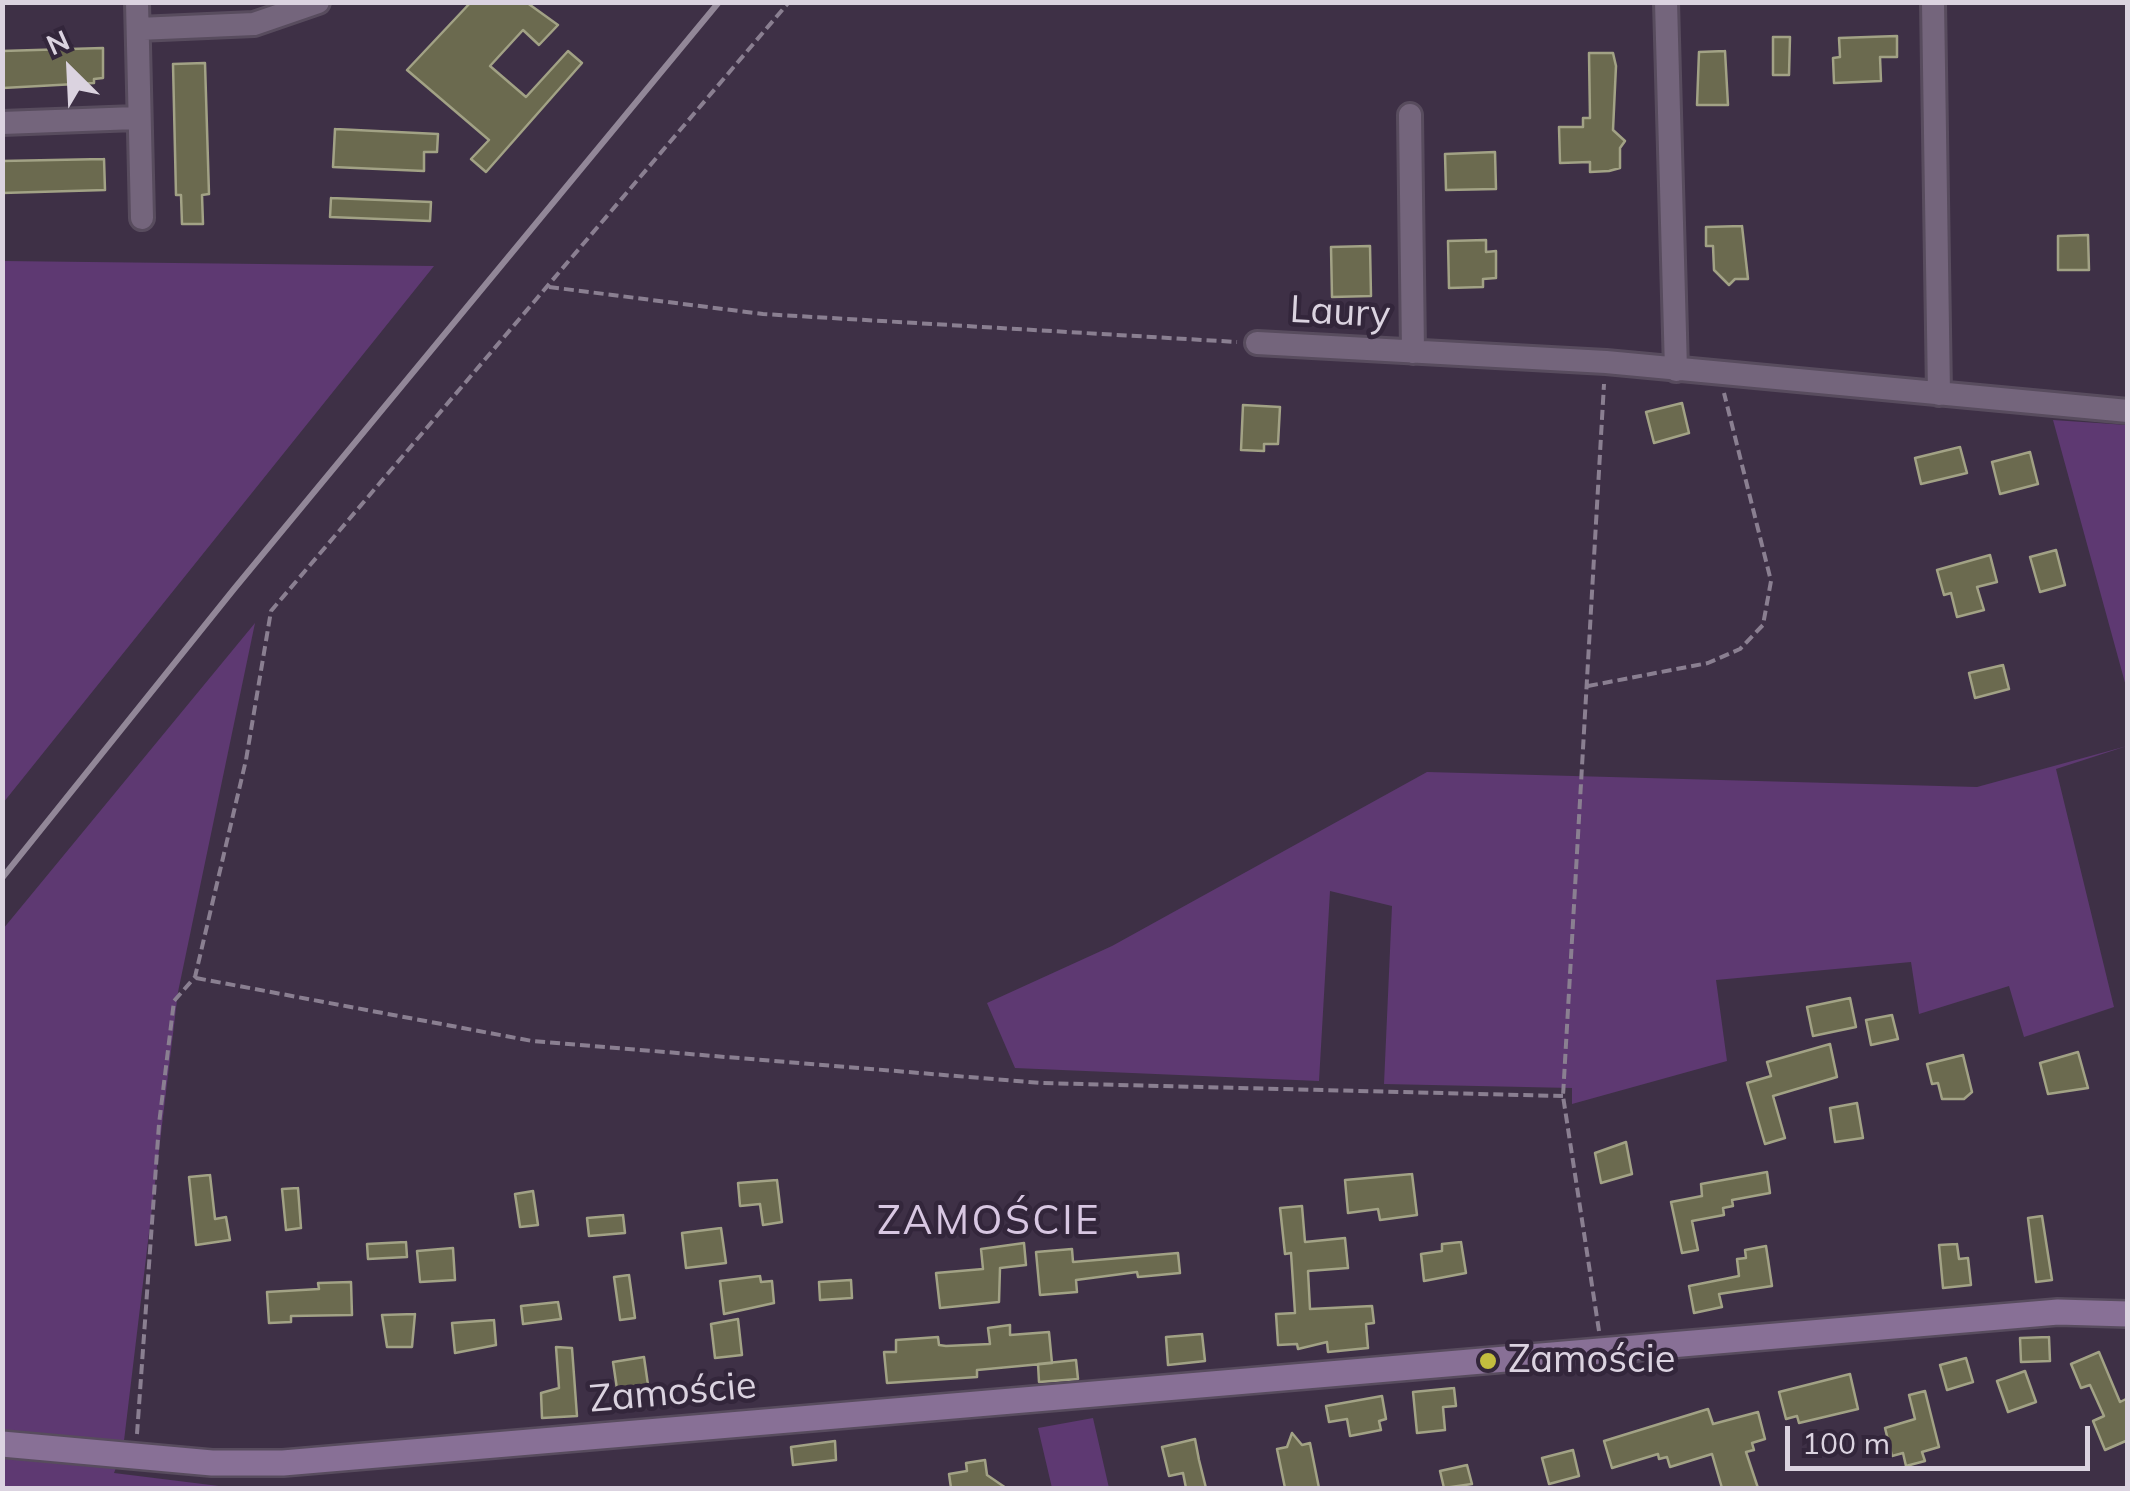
<!DOCTYPE html>
<html>
<head>
<meta charset="utf-8">
<style>
	body { margin:0 }
	#map { position:relative; width:2130px; height:1491px; overflow:hidden; background:#3e3046; font-family:Mulish,sans-serif }
	canvas { display:block }
	.frame { position:absolute; inset:0; border:5px solid #dbd3e0; pointer-events:none }
	.north { position:absolute; left:20px; top:20px; width:100px; height:100px; -webkit-text-stroke:8px #33263b; paint-order:stroke; rotate:336deg; font-size:28px; font-weight:700; line-height:40px; text-align:center; color:#dbd3e0 }
	.north::after { content:''; display:block; margin:auto; width:35px; height:45px; background:#dbd3e0; clip-path:polygon(50% 0,100% 100%,50% 72%,0 100%) }
	.scale { position:absolute; left:1785px; top:1426px; width:305px; height:45px; box-sizing:border-box; border:5px solid #dbd3e0; border-top:0; padding-left:12px; font-size:30px; line-height:35px; white-space:nowrap; color:#dbd3e0; -webkit-text-stroke:8px #33263b; paint-order:stroke }
</style>
</head>
<body>
<div id="map">
<canvas width="2130" height="1491"></canvas>
<div class="frame"></div>
<div class="north">N</div>
<div class="scale">100 m</div>
</div>
<script>
const ctx = document.querySelector('canvas').getContext('2d');
ctx.lineJoin = 'round';
function fillPath(path, color) { ctx.fillStyle = color; ctx.fill(path, 'evenodd'); }
const poly = rows => new Path2D(rows.map(r => 'M' + r).join(''));
function trace(path, color, width, dash) { ctx.strokeStyle = color; ctx.lineWidth = width; ctx.lineCap = dash ? 'butt' : 'round'; ctx.setLineDash(dash || []); ctx.stroke(path); }
function write(font, color, halo, rows, align = 'center') {
  ctx.font = font + ' Mulish,sans-serif'; ctx.lineWidth = 9; ctx.setLineDash([]); ctx.textBaseline = 'middle'; ctx.strokeStyle = halo; ctx.fillStyle = color; for (const [text, x, y, turn = 0] of rows) {
    ctx.save(); ctx.translate(x, y); ctx.rotate((+turn || 0) * Math.PI / 180); ctx.textAlign = isNaN(turn) ? turn : align; if (halo) ctx.strokeText(text, 0, 0); ctx.fillText(text, 0, 0); ctx.restore();
  }
}
fillPath(poly([
	[3,261,434,266,3,803,2,261],
	[2053,420,2127,425,2127,690],
	[255,623,178,992,123,1449,114,1473,235,1488,3,1488,3,929],
	[2127,746,2056,769,2114,1007,2024,1037,2009,986,1919,1014,1911,962,1716,980,1727,1061,1572,1104,1572,1088,1384,1084,1392,906,1330,891,1319,1081,1015,1068,987,1003,1112,946,1427,772,1977,787],
	[1093,1418,1109,1488,1052,1488,1038,1428]
]), '#5e3972');
const building = poly([
	[471,2,526,2,558,25,539,45,523,30,490,66,526,97,568,51,582,63,486,172,471,159,489,140,407,70,471,2],
	[1897,36,1897,57,1880,57,1881,81,1834,83,1833,58,1840,57,1839,38,1897,36],
	[1773,37,1790,37,1789,75,1773,75,1773,37],
	[103,48,103,78,94,79,94,83,3,88,2,51,103,48],
	[1725,51,1728,105,1697,105,1699,52,1725,51],
	[1589,53,1613,53,1616,66,1613,130,1625,141,1620,148,1620,168,1609,171,1590,172,1590,162,1560,163,1559,127,1583,127,1583,118,1590,118,1589,53],
	[205,63,209,194,202,195,203,224,182,224,181,195,176,195,173,64,205,63],
	[335,129,438,134,437,152,424,152,424,171,333,167,335,129],
	[1495,152,1496,189,1446,190,1445,154,1495,152],
	[104,159,105,190,2,193,2,161,104,159],
	[331,198,431,202,430,221,330,217,331,198],
	[1742,226,1748,279,1735,279,1729,285,1714,270,1713,246,1706,246,1706,227,1742,226],
	[2088,235,2089,270,2058,270,2058,236,2088,235],
	[1486,240,1486,252,1496,251,1496,278,1483,279,1483,287,1449,288,1448,241,1486,240],
	[1370,246,1371,296,1332,297,1331,247,1370,246],
	[1682,403,1689,433,1654,443,1646,412,1682,403],
	[1243,405,1280,407,1278,444,1264,444,1264,451,1241,450,1243,405],
	[1960,447,1967,473,1921,484,1915,458,1960,447],
	[2030,452,2038,484,2000,494,1992,462,2030,452],
	[2056,550,2065,585,2040,592,2030,557,2056,550],
	[1990,555,1997,582,1977,587,1984,610,1957,617,1951,593,1944,595,1937,570,1990,555],
	[2003,665,2009,689,1975,698,1969,673,2003,665],
	[1850,998,1856,1027,1813,1036,1807,1007,1850,998],
	[1892,1015,1898,1039,1871,1045,1866,1020,1892,1015],
	[1830,1044,1837,1077,1773,1096,1785,1138,1765,1144,1747,1083,1771,1076,1767,1062,1830,1044],
	[2078,1052,2088,1088,2048,1094,2040,1063,2078,1052],
	[1963,1055,1972,1092,1964,1099,1942,1099,1938,1083,1932,1084,1927,1064,1963,1055],
	[1857,1103,1863,1138,1835,1142,1830,1108,1857,1103],
	[1626,1142,1632,1174,1601,1183,1595,1153,1626,1142],
	[1767,1172,1770,1193,1732,1200,1733,1206,1723,1208,1724,1215,1692,1221,1698,1250,1682,1253,1671,1202,1702,1196,1701,1184,1767,1172],
	[1412,1174,1417,1215,1380,1220,1378,1209,1348,1213,1345,1180,1412,1174],
	[210,1175,215,1219,226,1217,230,1240,196,1245,189,1177,210,1175],
	[777,1180,782,1222,763,1225,760,1204,740,1206,738,1183,777,1180],
	[298,1188,301,1228,286,1230,282,1189,298,1188],
	[533,1191,538,1225,520,1227,515,1194,533,1191],
	[1302,1206,1305,1242,1345,1238,1348,1268,1308,1271,1310,1309,1372,1306,1374,1323,1366,1324,1368,1348,1328,1352,1327,1342,1298,1349,1297,1344,1278,1345,1276,1314,1295,1313,1291,1253,1285,1254,1280,1208,1302,1206],
	[623,1215,625,1233,589,1236,587,1218,623,1215],
	[2042,1216,2052,1280,2036,1282,2028,1218,2042,1216],
	[721,1228,726,1263,686,1268,682,1233,721,1228],
	[406,1242,407,1257,368,1259,367,1244,406,1242],
	[1461,1242,1466,1273,1424,1281,1421,1254,1442,1251,1442,1244,1461,1242],
	[1024,1243,1026,1265,1000,1268,999,1302,940,1308,936,1273,983,1269,981,1249,1024,1243],
	[1957,1244,1959,1259,1968,1258,1971,1285,1943,1288,1939,1245,1957,1244],
	[1766,1246,1772,1286,1719,1294,1722,1307,1694,1313,1689,1286,1739,1276,1737,1259,1746,1258,1745,1250,1766,1246],
	[453,1248,455,1280,420,1282,417,1251,453,1248],
	[1072,1249,1073,1262,1178,1253,1180,1273,1138,1277,1137,1272,1076,1280,1077,1292,1040,1295,1036,1252,1072,1249],
	[629,1275,635,1318,620,1320,614,1277,629,1275],
	[760,1276,761,1282,772,1281,774,1303,724,1314,720,1281,760,1276],
	[851,1280,852,1298,820,1300,819,1282,851,1280],
	[351,1282,352,1315,291,1316,291,1322,269,1323,267,1292,319,1289,318,1283,351,1282],
	[558,1302,561,1319,523,1324,521,1306,558,1302],
	[415,1314,412,1347,387,1347,382,1315,415,1314],
	[738,1319,742,1355,715,1358,711,1324,738,1319],
	[494,1320,496,1345,455,1353,452,1323,494,1320],
	[1010,1325,1010,1335,1049,1332,1052,1363,977,1370,977,1377,887,1383,884,1352,896,1352,896,1340,938,1337,939,1345,946,1346,990,1344,988,1328,1010,1325],
	[1202,1334,1205,1361,1168,1365,1166,1337,1202,1334],
	[2049,1337,2050,1361,2021,1362,2020,1338,2049,1337],
	[556,1347,572,1348,577,1416,542,1418,541,1393,559,1388,556,1347],
	[2099,1352,2120,1402,2128,1398,2128,1440,2105,1450,2093,1421,2104,1416,2090,1385,2081,1388,2071,1364,2099,1352],
	[644,1357,648,1385,617,1389,613,1362,644,1357],
	[1966,1358,1973,1382,1947,1390,1940,1365,1966,1358],
	[1076,1360,1078,1379,1039,1382,1038,1364,1076,1360],
	[2025,1371,2036,1402,2008,1412,1997,1381,2025,1371],
	[1850,1374,1858,1409,1799,1423,1797,1416,1786,1419,1779,1392,1850,1374],
	[1454,1388,1456,1406,1443,1407,1445,1430,1417,1433,1413,1392,1454,1388],
	[1925,1391,1939,1447,1922,1452,1925,1461,1906,1466,1903,1453,1892,1456,1885,1428,1915,1419,1909,1395,1925,1391],
	[1382,1396,1386,1419,1379,1421,1381,1430,1350,1436,1347,1419,1329,1422,1326,1406,1382,1396],
	[1708,1409,1713,1424,1758,1412,1765,1439,1752,1443,1754,1450,1746,1452,1758,1488,1722,1488,1712,1454,1670,1467,1667,1457,1659,1459,1658,1454,1612,1468,1604,1441,1708,1409],
	[1292,1433,1302,1445,1310,1443,1319,1488,1285,1488,1277,1449,1287,1447,1292,1433],
	[1195,1439,1199,1460,1206,1488,1186,1488,1183,1473,1169,1476,1162,1447,1195,1439],
	[835,1441,836,1460,793,1465,791,1447,835,1441],
	[1573,1450,1579,1476,1549,1484,1542,1458,1573,1450],
	[985,1460,987,1475,1006,1488,951,1488,949,1474,967,1471,966,1463,985,1460],
	[1467,1465,1472,1484,1444,1488,1440,1471,1467,1465]
]);
fillPath(building, '#6b6a4f');
trace(building, '#a2a285', 2.5);
const street = poly([
	[137,2,142,218],
	[1666,2,1676,370],
	[1933,2,1939,394],
	[138,29,254,24,318,2],
	[1410,115,1413,352],
	[2,123,136,118],
	[1257,343,1606,362,2128,411]
]);
const secondary = poly([
	[2,1444,212,1463,283,1463,2058,1312,2128,1314]
]);
trace(street, '#584c5e', 28);
trace(secondary, '#584c5e', 30);
trace(poly([
	[348,3,348,2],
	[549,287,763,314,1237,342],
	[1588,686,1708,663,1740,649,1763,625,1771,581,1724,393],
	[196,978,532,1041,1041,1083,1563,1096],
	[1599,1331,1563,1096,1604,384],
	[137,1434,159,1124,174,1001,195,977,246,760,271,611,789,2]
]), '#8a7f91', 4, [10, 5]);
trace(street, '#74657c', 22);
trace(secondary, '#887096', 25);
trace(poly([
	[2,878,234,589,719,2]
]), '#928798', 6);
for (const [x, y, r, color] of [
	[1488,1361,10,"#c3bd3e"]
]) { const dot = new Path2D(); dot.arc(x, y, r, 0, 2 * Math.PI); ctx.fillStyle = color; ctx.fill(dot); trace(dot, '#33263b', 4); }
write('38px', '#dbd3e0', '#33263b', [
	["Laury",1340,313,3],
	["Zamoście",673,1393,-5]
]);
write('38px', '#dbd3e0', '#33263b', [
	["Zamoście",1508,1361]
], 'left');
ctx.letterSpacing = '2.5px';
write('40px', '#d8c7e2', '#33263b', [
	["ZAMOŚCIE",989,1222]
]);
ctx.letterSpacing = '0px';
</script>
</body>
</html>
